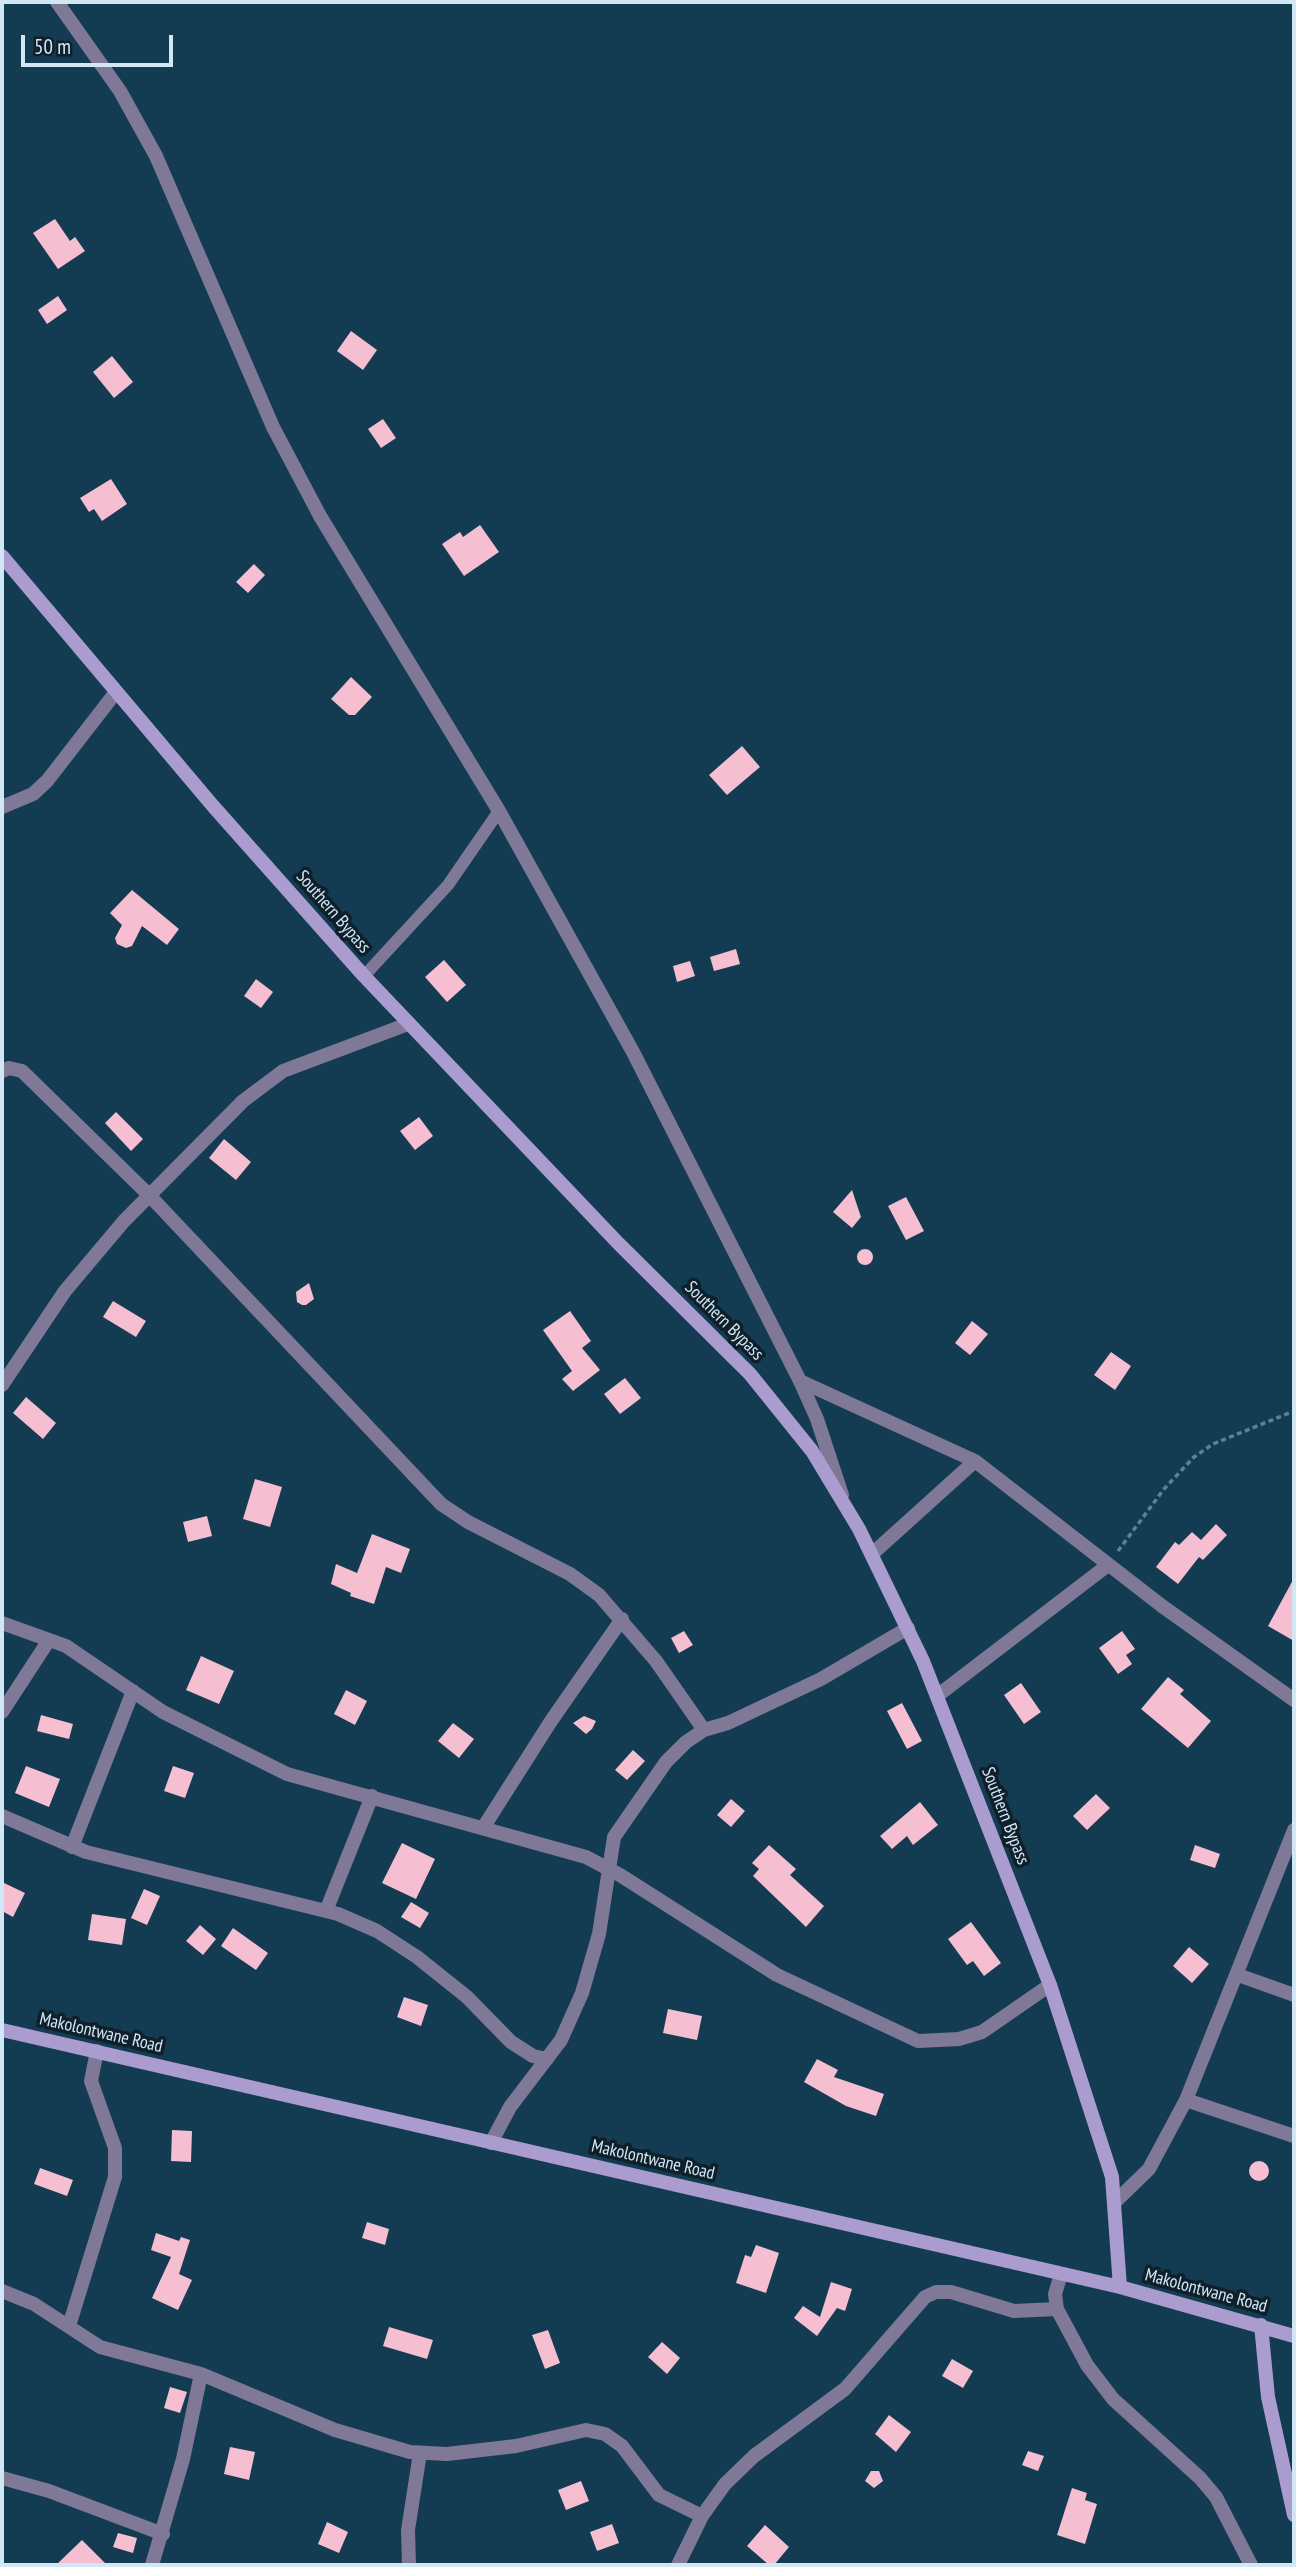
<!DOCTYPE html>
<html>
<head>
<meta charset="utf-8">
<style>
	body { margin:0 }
	#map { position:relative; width:1296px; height:2567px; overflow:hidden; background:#133b52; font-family:"PT Sans Narrow",sans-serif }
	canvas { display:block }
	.frame { position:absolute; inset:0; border:4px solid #d2e7f6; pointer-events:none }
	.scale { position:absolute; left:21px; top:35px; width:152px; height:32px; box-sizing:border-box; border:4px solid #d2e7f6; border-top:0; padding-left:9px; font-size:21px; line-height:24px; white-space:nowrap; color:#d2e7f6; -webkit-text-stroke:5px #10202b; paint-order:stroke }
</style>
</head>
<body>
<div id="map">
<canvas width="1296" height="2567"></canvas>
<div class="frame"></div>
<div class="scale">50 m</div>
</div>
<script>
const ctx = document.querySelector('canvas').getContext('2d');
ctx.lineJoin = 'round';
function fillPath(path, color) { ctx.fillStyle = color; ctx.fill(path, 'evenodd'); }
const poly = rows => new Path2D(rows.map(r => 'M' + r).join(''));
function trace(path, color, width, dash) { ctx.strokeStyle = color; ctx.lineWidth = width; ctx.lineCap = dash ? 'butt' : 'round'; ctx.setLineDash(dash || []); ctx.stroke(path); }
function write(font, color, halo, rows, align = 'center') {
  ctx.font = font + ' "PT Sans Narrow",sans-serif'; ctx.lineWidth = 7; ctx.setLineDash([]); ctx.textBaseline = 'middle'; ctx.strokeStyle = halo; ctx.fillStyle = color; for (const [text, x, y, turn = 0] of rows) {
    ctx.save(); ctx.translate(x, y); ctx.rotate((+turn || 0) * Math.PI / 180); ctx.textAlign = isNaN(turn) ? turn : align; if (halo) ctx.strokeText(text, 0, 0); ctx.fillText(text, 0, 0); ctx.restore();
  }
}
fillPath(poly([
	[55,219,70,241,75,237,85,251,58,269,33,233],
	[58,296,67,310,47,324,38,310],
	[351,331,377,350,363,370,337,351],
	[112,356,133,382,114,398,93,372],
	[383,419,396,438,381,448,368,429],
	[111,479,127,504,102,521,94,509,89,512,80,498],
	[480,525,499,552,464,576,442,544,460,532,463,537],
	[254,564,265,575,248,593,236,582],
	[351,677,372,697,355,715,349,715,331,699],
	[742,746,760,767,727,795,709,775],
	[132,890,179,929,167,945,142,926,132,946,126,948,117,944,115,938,122,925,110,913],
	[736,949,740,964,714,971,710,957],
	[444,960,466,985,447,1002,425,977],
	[690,961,695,976,677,982,673,966],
	[256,979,273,992,261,1008,244,996],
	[116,1112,143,1139,131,1151,105,1123],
	[419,1117,433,1136,415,1150,400,1131],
	[224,1139,251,1162,236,1180,209,1158],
	[852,1190,861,1217,852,1228,833,1212],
	[906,1197,924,1231,906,1240,888,1206],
	'857 1257a8 8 0 1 1 16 0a8 8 0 1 1-16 0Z',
	[309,1283,314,1299,306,1305,302,1305,297,1302,296,1292],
	[113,1301,146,1321,136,1337,103,1317],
	[570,1311,591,1341,582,1348,600,1370,573,1391,562,1379,572,1371,543,1330],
	[972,1321,988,1334,970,1355,955,1343],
	[1111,1352,1131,1366,1115,1390,1094,1375],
	[625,1378,641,1398,620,1414,604,1394],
	[26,1397,56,1423,43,1439,13,1413],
	[255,1479,282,1487,270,1527,243,1519],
	[207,1516,212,1536,188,1542,183,1522],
	[1216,1524,1227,1535,1203,1560,1199,1557,1178,1584,1156,1567,1175,1542,1179,1545,1192,1532,1201,1540],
	[372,1534,410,1549,401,1573,386,1567,374,1604,350,1596,351,1593,331,1584,336,1564,357,1573],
	[1294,1578,1294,1641,1268,1626],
	[684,1631,693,1645,679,1653,671,1638],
	[1122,1631,1135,1649,1126,1655,1132,1664,1118,1674,1099,1648],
	[201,1656,234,1671,219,1704,186,1690],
	[1168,1677,1184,1690,1180,1694,1211,1721,1188,1748,1141,1709],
	[1021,1683,1041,1712,1024,1724,1004,1695],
	[346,1690,367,1701,355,1725,334,1714],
	[902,1703,922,1741,907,1749,887,1711],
	[41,1715,73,1724,69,1739,37,1731],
	[584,1716,596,1721,592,1729,586,1734,573,1723],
	[453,1723,474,1739,459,1758,438,1741],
	[633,1750,645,1761,627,1780,615,1770],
	[26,1766,60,1779,49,1807,15,1793],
	[173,1766,194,1773,185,1798,164,1791],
	[1096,1794,1110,1808,1087,1830,1073,1816],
	[731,1799,745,1811,731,1827,717,1815],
	[920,1802,938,1825,913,1845,907,1836,892,1849,880,1836],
	[402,1843,435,1859,416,1899,382,1883],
	[769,1845,796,1869,790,1875,824,1906,806,1927,753,1876,759,1869,752,1863],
	[1195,1845,1220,1854,1215,1868,1190,1860],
	[2,1882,25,1893,13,1917,2,1911],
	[144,1889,160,1896,147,1925,131,1918],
	[411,1902,429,1913,420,1928,401,1917],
	[92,1914,126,1919,122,1945,88,1940],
	[971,1922,1001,1963,984,1976,973,1961,967,1965,948,1939],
	[200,1925,216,1939,203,1955,186,1941],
	[233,1928,268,1953,256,1970,221,1946],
	[1189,1947,1209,1964,1192,1983,1173,1966],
	[404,1997,428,2005,421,2026,397,2017],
	[668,2009,702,2016,697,2040,663,2033],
	[817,2059,838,2070,834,2077,884,2094,876,2116,846,2106,804,2082],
	[172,2130,192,2131,191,2162,171,2161],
	'1249 2171a10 10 0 1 1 20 0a10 10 0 1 1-20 0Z',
	[40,2168,73,2180,67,2196,34,2184],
	[367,2222,389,2229,385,2245,362,2238],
	[156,2233,179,2241,181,2237,190,2240,179,2274,192,2280,178,2310,152,2298,171,2257,151,2250],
	[756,2245,779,2253,766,2293,736,2283,745,2255,751,2257],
	[831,2282,852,2289,845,2311,837,2308,817,2336,794,2318,803,2306,820,2317],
	[389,2327,433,2340,427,2359,383,2346],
	[548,2330,560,2363,545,2369,532,2335],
	[662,2342,680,2358,667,2374,648,2357],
	[952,2359,973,2371,963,2388,942,2376],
	[170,2387,187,2392,180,2413,164,2408],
	[889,2415,911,2432,896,2452,875,2434],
	[230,2447,255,2452,249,2480,224,2474],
	[1028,2451,1044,2456,1038,2471,1022,2465],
	[871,2471,879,2471,883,2481,874,2488,865,2481],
	[581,2481,589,2501,566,2510,558,2490],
	[1072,2488,1087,2493,1085,2500,1097,2504,1085,2544,1057,2535],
	[327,2522,348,2532,339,2553,318,2544],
	[612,2524,619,2543,597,2551,590,2532],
	[765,2525,789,2547,774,2565,769,2565,747,2546],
	[118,2533,137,2538,133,2553,113,2547],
	[82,2540,107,2565,56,2565]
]), '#f5bfd1');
trace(poly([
	[1118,1551,1164,1489,1194,1457,1213,1444,1294,1411]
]), '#608094', 3.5, [5, 3.5]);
trace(poly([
	[364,976,448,885,499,811]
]), '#807897', 12);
trace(poly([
	[57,2,120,91,156,156,273,427,320,516,499,811,633,1052,800,1381,817,1419,842,1495],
	[2,807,33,794,47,781,116,692],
	[2,1071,9,1068,22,1071,148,1194,441,1504,468,1522,570,1574,599,1595,656,1661,704,1730,728,1723,821,1679,908,1628],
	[800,1381,975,1461,1162,1606,1294,1700],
	[2,1385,65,1291,124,1221,243,1101,283,1071,408,1024],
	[872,1554,975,1461],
	[2,1623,66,1646,163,1712,287,1774,586,1857,620,1875,777,1975,918,2041,959,2039,982,2032,1050,1985],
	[937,1696,1108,1565],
	[2,1712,49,1640],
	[2,1816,86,1852,338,1914,377,1931,417,1957,467,1997,511,2042,533,2056,547,2059],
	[483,1828,551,1721,622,1619],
	[72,1847,133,1691],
	[326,1911,372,1796],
	[1238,1975,1294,1995],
	[1186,2100,1294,2136],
	[491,2143,510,2107,561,2040,582,1993,599,1934,614,1837,666,1762,686,1742,704,1730],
	[1116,2201,1149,2169,1186,2100,1294,1830],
	[1061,2274,1055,2294,1057,2309,1087,2365,1113,2399,1200,2478,1216,2497,1251,2565],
	[2,2291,34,2304,100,2347,201,2374,335,2430,410,2452,447,2454,516,2446,586,2430,605,2434,622,2446,659,2495,702,2516],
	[69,2326,115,2177,115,2148,91,2081,97,2051],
	[2,2478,49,2491,163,2534],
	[152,2565,183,2459,201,2374],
	[409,2565,408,2530,420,2453],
	[678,2565,702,2516,725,2484,754,2456,845,2389,925,2297,936,2292,951,2292,1014,2311,1057,2309]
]), '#807897', 14);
trace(poly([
	[2,556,213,806,364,976,618,1243,750,1374,812,1451,859,1529,923,1661,1050,1985,1112,2177,1120,2287],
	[2,2030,1120,2287,1294,2336],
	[1261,2325,1268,2397,1294,2515]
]), '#aa9cce', 14);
write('18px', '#d2e7f6', '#10202b', [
	["Southern Bypass",333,912,49],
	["Southern Bypass",724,1321,45],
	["Southern Bypass",1005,1816,69],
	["Makolontwane Road",101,2033,13],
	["Makolontwane Road",653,2160,13],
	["Makolontwane Road",1206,2291,15]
]);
</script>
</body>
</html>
